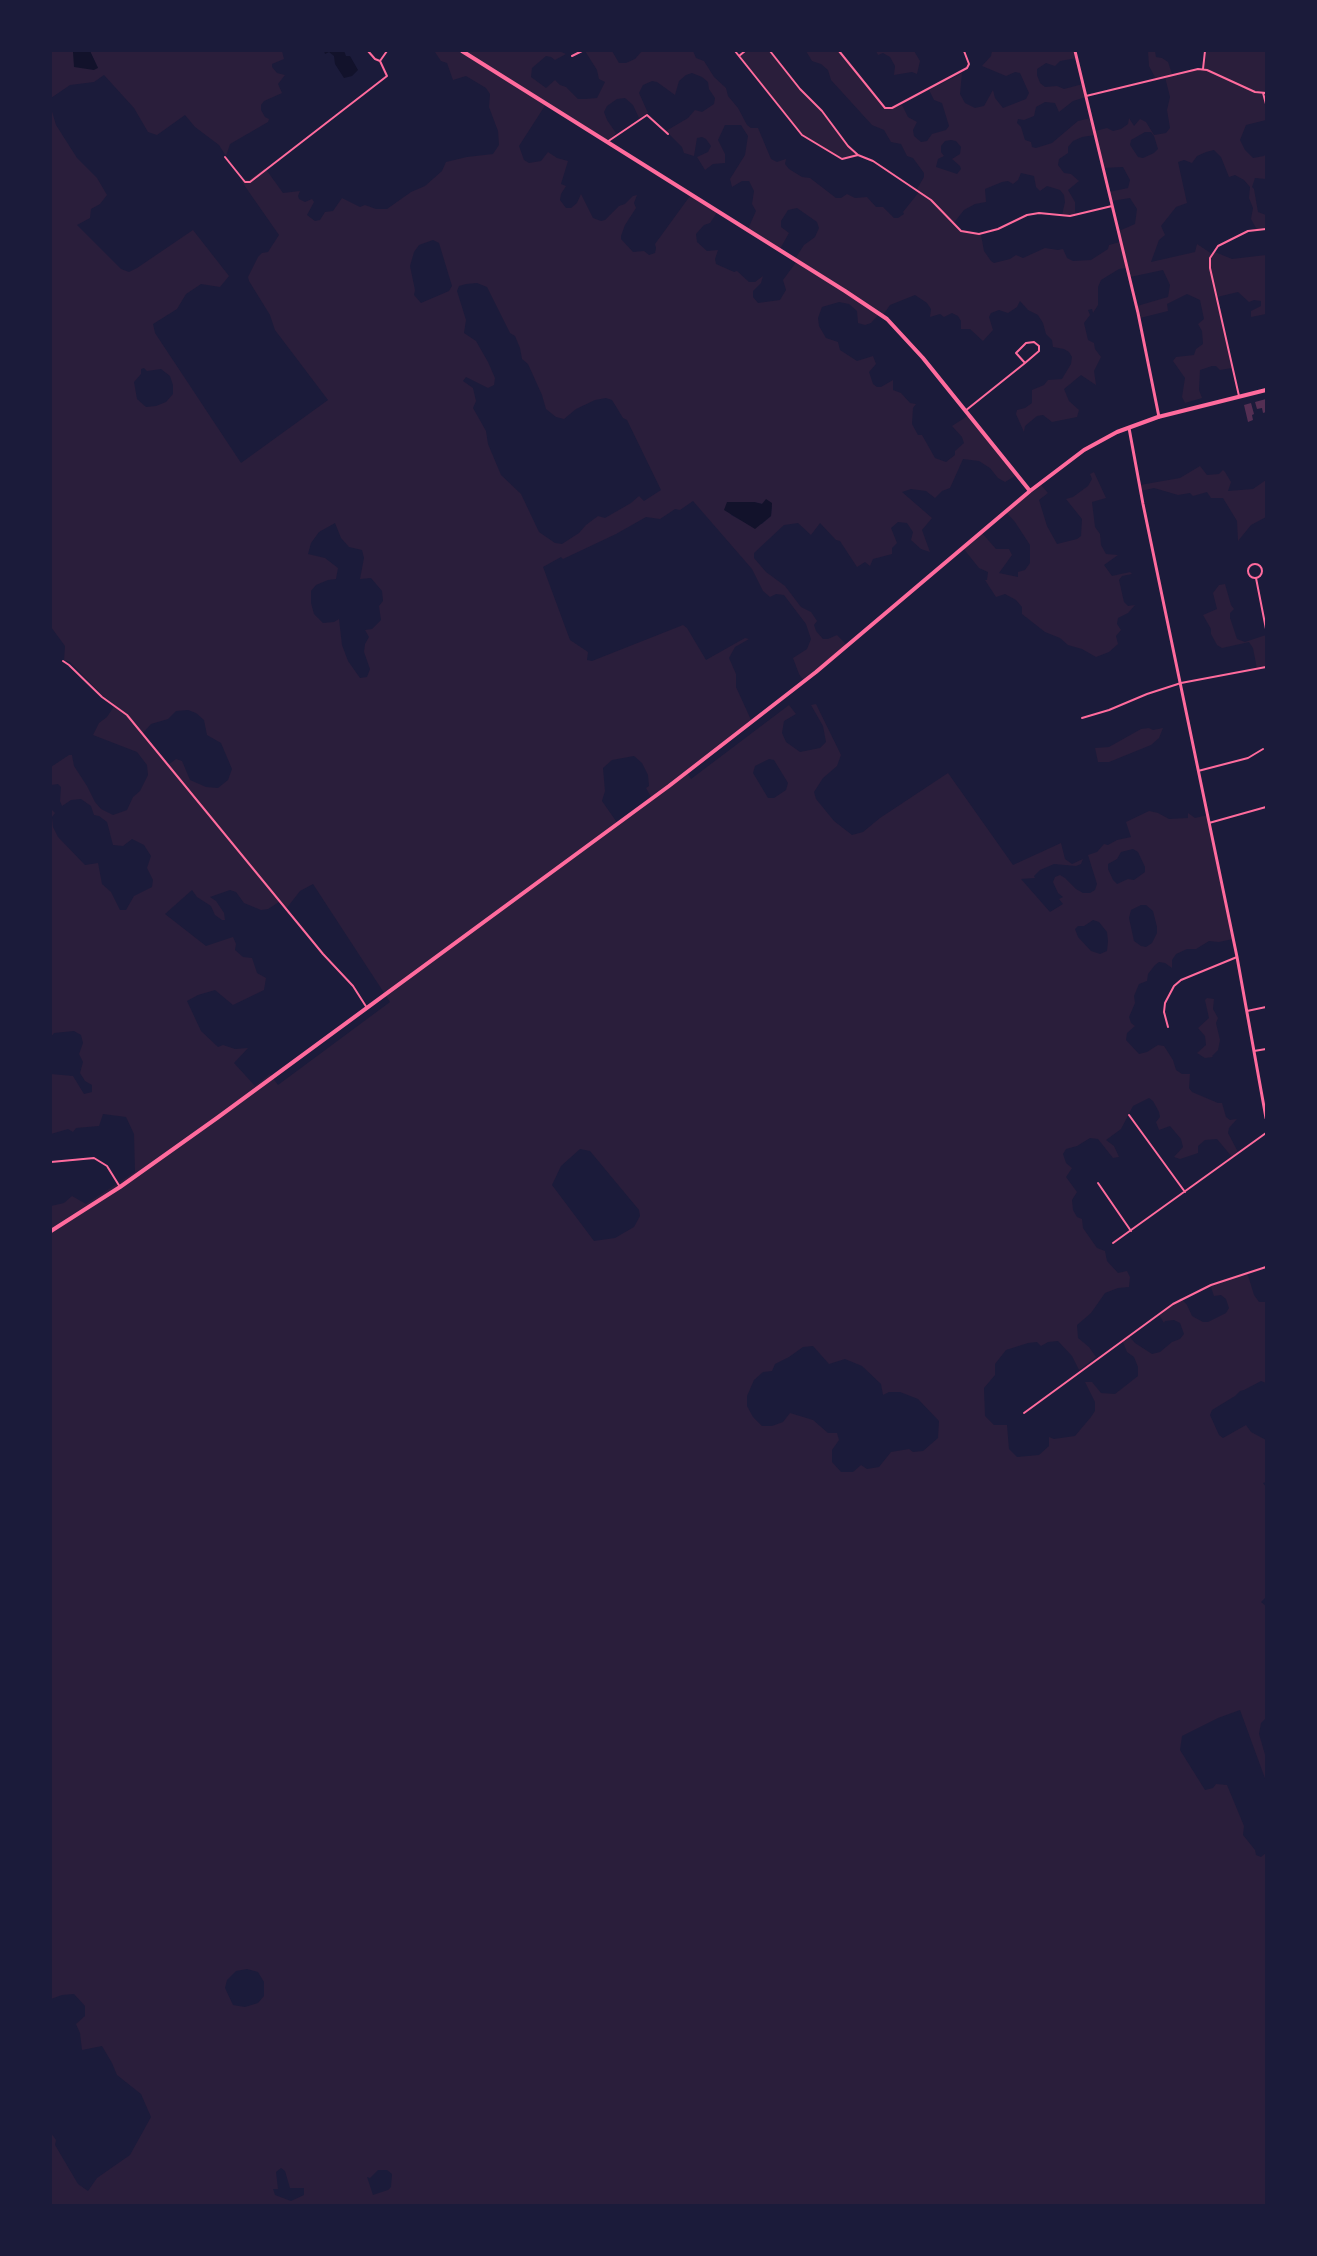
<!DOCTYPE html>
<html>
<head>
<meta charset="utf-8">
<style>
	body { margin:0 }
	#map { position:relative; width:1317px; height:2256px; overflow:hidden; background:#1b1b3a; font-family:"Golos Text",sans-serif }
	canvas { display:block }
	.frame { position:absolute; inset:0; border:52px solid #1b1b3a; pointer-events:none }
</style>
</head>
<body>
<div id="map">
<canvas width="1317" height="2256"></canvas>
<div class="frame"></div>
</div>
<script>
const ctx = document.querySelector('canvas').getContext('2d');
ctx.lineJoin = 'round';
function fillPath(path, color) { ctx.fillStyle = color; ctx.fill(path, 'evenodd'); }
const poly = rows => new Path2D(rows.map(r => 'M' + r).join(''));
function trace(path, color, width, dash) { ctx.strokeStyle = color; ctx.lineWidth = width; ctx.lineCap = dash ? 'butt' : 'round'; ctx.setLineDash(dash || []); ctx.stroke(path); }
fillPath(poly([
	[51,51,76,51,73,52,98,68,90,51,282,51,284,59,272,64,272,67,277,73,285,75,278,84,282,93,264,101,261,105,261,110,265,117,269,119,268,122,230,144,226,156,219,145,195,127,185,115,157,135,148,132,134,108,104,75,94,82,70,85,51,98],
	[430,51,462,51,466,53,467,51,559,51,566,54,555,60,551,57,546,56,532,68,531,77,546,88,555,80,560,85,566,87,578,99,585,99,597,98,605,82,599,79,597,70,585,51,612,51,619,63,626,63,635,59,642,51,693,51,696,58,704,61,714,77,726,88,728,96,738,108,747,125,751,128,758,128,771,159,777,162,786,159,785,164,789,169,802,177,810,178,836,198,841,198,847,194,855,198,867,197,876,207,883,207,894,218,898,218,904,214,903,212,919,192,917,189,924,177,924,173,913,158,907,156,901,144,891,142,884,130,872,125,831,80,828,70,821,64,812,61,806,51,839,51,885,108,891,109,902,105,908,117,917,122,913,130,914,136,921,142,927,141,932,134,946,130,949,126,942,103,934,100,929,90,962,73,960,94,965,103,975,108,984,106,993,90,995,98,1003,108,1026,99,1029,93,1020,73,1015,72,1006,76,982,66,991,56,992,51,1075,51,1077,58,1060,61,1055,66,1046,63,1037,69,1037,75,1040,83,1045,87,1057,86,1064,89,1083,84,1086,97,1073,101,1059,112,1055,103,1045,102,1036,107,1034,116,1024,120,1018,119,1017,123,1021,127,1025,140,1031,142,1032,147,1036,148,1052,143,1078,121,1091,118,1095,131,1107,128,1113,131,1121,129,1128,124,1129,118,1134,126,1140,119,1146,122,1154,135,1166,133,1170,128,1167,110,1170,97,1165,77,1156,79,1149,66,1148,51,1155,51,1156,57,1162,58,1168,62,1172,74,1204,69,1206,51,1266,51,1266,93,1264,95,1266,103,1266,120,1246,125,1240,140,1245,150,1253,158,1264,156,1266,154,1266,179,1255,178,1252,187,1254,189,1258,212,1266,215,1266,229,1257,230,1251,219,1253,208,1249,198,1250,187,1244,180,1235,175,1229,177,1221,157,1214,150,1206,152,1197,156,1192,163,1184,160,1178,162,1187,203,1176,207,1161,226,1165,235,1159,240,1151,262,1195,252,1197,244,1212,254,1215,252,1232,259,1266,255,1266,314,1251,317,1251,311,1261,306,1261,301,1254,300,1249,302,1238,292,1217,297,1232,368,1220,370,1216,366,1212,366,1200,370,1199,390,1202,398,1185,403,1182,397,1185,378,1173,361,1176,357,1194,355,1196,349,1203,344,1202,331,1198,324,1204,319,1200,300,1187,294,1167,304,1168,311,1140,318,1137,306,1168,297,1170,285,1163,270,1130,277,1126,268,1119,269,1101,280,1098,287,1098,305,1093,313,1092,309,1088,310,1090,315,1084,323,1088,340,1094,343,1095,349,1101,357,1094,371,1096,385,1081,375,1064,389,1069,401,1079,410,1077,417,1052,422,1043,415,1037,416,1025,426,1024,432,1016,414,1017,410,1025,408,1032,403,1032,390,1044,385,1048,380,1062,379,1071,364,1072,357,1069,352,1064,349,1053,347,1052,340,1046,334,1043,323,1038,315,1028,310,1020,301,1017,307,1008,313,999,310,991,313,989,317,993,330,983,341,970,329,961,329,961,321,958,316,952,313,944,317,940,314,930,317,931,309,927,303,915,295,890,305,883,315,879,314,871,323,865,325,858,323,857,311,849,304,839,302,822,307,818,318,819,326,826,338,838,342,840,350,857,361,873,356,876,364,869,372,873,384,877,387,881,387,893,380,893,390,901,393,910,403,916,404,913,408,912,424,918,435,922,435,935,458,946,462,955,455,955,451,964,443,962,437,952,426,969,415,1017,475,1005,482,998,478,990,468,979,461,963,459,950,488,942,491,935,498,926,491,911,489,902,492,932,518,922,530,930,552,921,549,911,540,913,532,907,523,898,522,891,528,897,543,892,548,892,554,873,559,870,566,865,562,857,567,840,541,836,540,820,523,811,535,798,523,784,525,754,553,754,558,766,572,785,586,801,607,811,612,817,621,814,625,816,631,823,639,828,639,837,635,847,645,804,681,799,674,793,658,807,649,811,639,806,624,784,595,776,594,770,597,763,591,752,569,693,501,680,510,675,509,660,519,646,517,616,534,563,559,561,557,543,567,570,640,588,652,587,660,592,661,683,625,687,628,706,660,745,638,749,639,735,647,729,658,736,674,736,687,752,722,688,774,691,779,789,705,796,714,784,721,782,733,786,742,800,752,820,748,826,742,823,726,811,705,816,704,841,755,837,766,823,778,814,792,816,799,834,821,852,835,863,832,880,818,948,773,1013,865,1061,843,1065,859,1072,864,1083,859,1081,864,1076,866,1054,864,1040,870,1034,876,1035,878,1021,879,1050,912,1063,904,1059,899,1063,897,1058,893,1053,882,1055,877,1060,875,1065,878,1076,889,1083,893,1090,893,1095,890,1097,884,1088,855,1097,852,1104,844,1108,845,1117,840,1131,837,1126,822,1149,811,1158,813,1169,819,1188,818,1188,813,1195,818,1208,815,1233,939,1219,942,1209,941,1196,949,1187,949,1176,954,1172,960,1172,968,1165,963,1159,962,1155,965,1148,974,1147,981,1139,984,1134,996,1135,1003,1129,1017,1131,1023,1135,1026,1127,1033,1126,1040,1139,1054,1147,1052,1158,1045,1164,1046,1173,1060,1176,1070,1182,1074,1190,1074,1189,1088,1192,1092,1218,1103,1222,1103,1226,1117,1230,1120,1237,1119,1229,1128,1228,1133,1238,1152,1232,1157,1217,1139,1205,1140,1198,1146,1198,1153,1180,1159,1174,1157,1183,1147,1181,1139,1170,1126,1159,1130,1156,1122,1160,1117,1159,1112,1153,1101,1149,1098,1133,1106,1121,1129,1106,1140,1114,1146,1119,1157,1113,1158,1098,1139,1090,1138,1077,1146,1066,1149,1063,1154,1066,1163,1072,1168,1066,1177,1077,1192,1072,1200,1073,1210,1077,1217,1082,1219,1083,1228,1097,1248,1105,1251,1107,1261,1118,1273,1127,1271,1130,1277,1129,1287,1118,1288,1105,1293,1091,1313,1077,1325,1078,1338,1089,1347,1096,1357,1082,1368,1079,1370,1072,1356,1058,1341,1048,1342,1041,1346,1037,1342,1028,1343,1006,1350,995,1364,995,1375,984,1388,985,1416,994,1425,1007,1425,1009,1449,1017,1457,1039,1455,1049,1446,1049,1437,1054,1439,1075,1436,1091,1417,1095,1411,1095,1402,1085,1382,1092,1382,1101,1393,1115,1394,1138,1376,1138,1367,1134,1357,1127,1352,1122,1340,1124,1338,1128,1335,1135,1343,1152,1354,1160,1352,1172,1342,1180,1339,1184,1334,1180,1323,1174,1320,1165,1321,1164,1323,1158,1313,1181,1298,1187,1305,1192,1316,1203,1322,1208,1322,1226,1313,1229,1308,1226,1299,1221,1295,1214,1296,1210,1284,1247,1272,1254,1295,1259,1302,1266,1302,1266,1383,1261,1381,1244,1390,1240,1391,1235,1396,1212,1410,1210,1415,1219,1435,1223,1438,1246,1425,1251,1432,1266,1440,1266,1482,1263,1483,1266,1487,1266,1597,1261,1602,1266,1606,1266,1718,1261,1723,1259,1734,1266,1758,1266,1781,1240,1710,1218,1718,1182,1736,1180,1750,1205,1790,1213,1788,1216,1784,1227,1785,1244,1826,1243,1835,1255,1850,1256,1855,1261,1857,1266,1853,1266,2205,51,2205,51,2133,56,2140,55,2145,78,2184,88,2191,97,2178,130,2155,151,2117,141,2094,117,2075,112,2063,102,2046,82,2050,80,2033,76,2024,85,2016,85,2006,74,1994,62,1995,51,1999,51,1206,64,1203,72,1196,86,1204,135,1172,134,1134,126,1117,103,1114,99,1126,76,1128,73,1132,68,1129,51,1134,51,1074,73,1076,84,1094,92,1092,92,1085,85,1081,80,1073,83,1062,79,1054,83,1043,81,1035,74,1031,54,1033,51,1037,51,809,55,813,52,817,53,827,58,837,85,865,98,863,102,884,111,892,120,910,126,910,134,896,152,887,153,880,147,868,151,856,144,845,132,839,123,846,113,845,107,822,99,816,94,815,91,806,81,799,71,800,62,806,60,801,61,787,58,784,51,785,51,767,69,755,72,755,74,766,87,786,95,802,101,809,113,815,127,810,133,797,140,791,148,775,147,765,137,752,93,735,99,723,107,717,115,705,102,695,70,662,64,660,65,646,51,627,51,108,56,125,77,158,97,178,107,195,100,204,91,209,90,218,77,225,121,269,129,272,137,268,193,230,229,276,220,287,201,284,186,294,177,309,153,324,155,333,241,463,328,400,275,330,270,315,249,281,248,277,258,257,262,253,268,252,279,235,242,182,244,179,249,180,265,168,283,193,300,191,298,196,299,199,305,202,312,199,314,202,307,215,315,221,320,220,325,212,333,211,342,198,360,207,365,205,376,209,387,209,411,192,425,186,442,171,446,162,467,157,493,154,499,145,498,131,489,107,490,94,486,88,466,76,453,80,447,63,441,61,435,52],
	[692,73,702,77,708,82,709,89,715,98,714,104,702,112,695,110,688,118,666,131,682,147,684,153,694,156,697,138,702,137,706,139,711,146,708,152,697,157,705,170,713,164,725,163,725,154,718,140,725,125,741,125,748,136,745,155,730,179,732,187,742,181,749,181,754,191,752,204,756,211,748,229,780,249,789,233,781,227,781,221,788,210,797,208,817,222,819,228,815,237,804,245,795,259,797,261,783,280,786,290,780,300,758,303,753,297,753,291,761,283,763,276,755,282,749,282,737,271,734,272,716,264,715,259,718,250,707,251,697,242,696,234,704,225,710,223,718,211,690,196,655,244,656,248,655,253,649,255,644,251,633,252,621,239,621,236,625,225,636,208,634,203,637,195,633,196,625,204,619,206,605,220,601,221,593,218,581,194,577,203,571,208,566,208,560,200,561,194,566,186,561,184,568,161,557,158,548,152,541,161,529,163,524,160,519,146,546,104,607,142,616,133,607,120,604,112,607,106,617,99,625,98,633,105,639,118,648,113,639,93,643,85,652,81,657,82,675,95,679,81,686,75],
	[1145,132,1151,132,1154,136,1158,149,1154,153,1143,158,1138,157,1130,145,1131,140],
	[1095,135,1103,168,1123,167,1130,180,1128,188,1109,192,1112,201,1130,198,1137,209,1135,224,1119,231,1120,242,1109,245,1108,249,1091,260,1073,261,1067,258,1063,249,1058,250,1045,248,1023,258,1016,255,1010,259,994,263,991,261,984,251,981,235,961,231,953,224,964,210,975,204,986,202,985,189,1002,182,1008,181,1013,184,1018,180,1021,173,1034,176,1036,187,1040,191,1047,186,1060,190,1064,195,1065,202,1062,215,1075,215,1075,202,1068,190,1079,181,1071,174,1064,173,1058,165,1059,159,1068,153,1068,147,1073,141,1082,137],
	[951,140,956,141,961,147,960,154,952,159,960,166,961,169,957,174,936,167,938,159,944,156,941,152,941,146,945,141],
	[433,240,439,243,452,286,449,291,421,303,414,295,415,290,410,266,414,252,419,245],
	[477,283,487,287,510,333,515,336,520,348,522,359,528,364,542,395,546,409,556,417,564,419,576,409,595,400,606,398,612,400,623,418,627,420,661,490,644,501,639,496,631,503,605,518,598,516,586,525,579,533,562,544,555,543,539,532,521,494,501,475,488,444,486,431,473,408,476,401,473,388,463,381,466,377,488,388,494,385,495,378,488,362,476,341,464,333,466,320,457,291,459,286,466,284],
	[144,368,147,371,161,369,170,376,173,385,173,394,166,402,156,406,146,407,137,399,134,382,141,374,141,369],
	[727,502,754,502,772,506,771,516,762,524,748,524,731,515],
	[335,523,341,538,349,547,362,550,364,558,360,579,371,578,382,591,383,601,379,606,381,620,372,629,365,630,369,637,365,644,364,652,370,669,367,677,360,678,348,661,342,645,339,619,334,622,323,623,314,614,311,603,311,591,316,585,328,580,336,579,338,568,325,558,308,554,311,543,319,532],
	[188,710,196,713,204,720,207,735,221,743,232,769,228,780,218,788,206,787,190,780,182,761,176,759,168,765,143,733,151,724,168,719,176,711],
	[634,756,642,763,648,775,649,786,646,788,652,799,618,824,602,801,605,791,603,768,612,760],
	[769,759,774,760,788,783,786,790,774,798,768,798,753,773,755,766],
	[1133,849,1138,852,1145,867,1145,872,1134,880,1128,879,1117,884,1113,880,1108,869,1108,864,1117,859,1121,852],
	[313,884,390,1002,278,1085,270,1074,255,1086,234,1063,248,1048,235,1049,223,1045,218,1047,201,1031,187,1001,198,995,215,990,233,1005,264,990,266,978,257,973,252,958,243,957,235,950,236,944,233,937,206,946,165,914,192,890,197,897,211,906,215,915,222,920,225,920,224,913,216,901,210,897,230,890,236,892,244,903,261,910,268,909,279,902,286,909,300,891],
	[1141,905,1146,905,1153,911,1157,927,1157,933,1152,943,1146,947,1141,946,1134,941,1129,918,1131,910],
	[1093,920,1099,922,1107,932,1108,941,1107,951,1100,954,1091,951,1078,937,1075,929,1078,926,1084,926],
	[580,1149,590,1151,639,1210,640,1216,634,1227,615,1238,594,1241,552,1185,561,1166],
	[813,1346,829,1364,845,1359,862,1366,881,1384,883,1395,889,1392,900,1392,918,1399,939,1421,938,1438,923,1451,913,1452,909,1449,891,1452,879,1467,867,1469,861,1465,853,1472,841,1472,832,1462,832,1450,839,1440,837,1433,828,1433,813,1420,790,1413,783,1422,772,1426,762,1426,753,1417,747,1406,747,1396,754,1380,763,1372,772,1371,775,1364,789,1357,803,1347],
	[247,1969,258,1972,264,1982,264,1996,258,2003,245,2007,233,2005,225,1988,227,1980,236,1971],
	[281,2168,285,2171,290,2188,304,2188,304,2195,291,2201,275,2195,273,2189,278,2189,276,2172],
	[378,2170,387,2170,392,2174,391,2187,388,2190,373,2195,367,2177,370,2178],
	[745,51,770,51,800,89,822,111,848,146,858,155,842,159,802,135,739,56],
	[876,51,914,51,920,61,917,74,912,72,894,75,895,66,890,57,883,53,878,55],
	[1200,466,1207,475,1219,474,1223,470,1225,472,1231,482,1228,491,1253,489,1266,480,1266,517,1251,525,1238,541,1237,521,1223,498,1211,498,1207,492,1193,496,1190,493,1178,495,1154,488,1141,491,1140,485,1180,478],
	[1094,472,1106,498,1092,502,1095,527,1100,534,1101,545,1106,554,1118,555,1104,565,1112,576,1130,572,1132,574,1122,576,1119,580,1124,602,1128,606,1135,605,1128,613,1118,618,1117,624,1121,630,1116,636,1118,644,1109,652,1096,657,1082,649,1068,645,1060,638,1045,632,1022,614,1022,607,1016,600,1005,594,996,597,985,580,987,580,988,572,979,568,963,548,982,533,996,549,1009,549,1012,555,999,573,1018,577,1018,572,1025,570,1030,563,1030,545,1015,522,1006,512,1041,485,1048,493,1039,500,1047,526,1057,544,1077,539,1081,536,1082,519,1066,499,1073,497,1088,486,1092,479,1090,474],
	[1225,584,1231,605,1234,609,1230,613,1230,618,1237,639,1245,642,1266,635,1266,668,1257,669,1253,648,1249,642,1222,648,1217,645,1211,634,1211,629,1203,615,1217,609,1213,593,1219,585],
	[1149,728,1153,730,1163,728,1159,738,1151,745,1109,762,1098,762,1095,748,1109,747,1141,729],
	[1207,998,1214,999,1213,1009,1218,1018,1216,1023,1220,1040,1218,1050,1212,1056,1213,1057,1205,1058,1197,1053,1206,1045,1205,1036,1198,1028,1209,1018,1205,1000]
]), '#2a1e3b');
fillPath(poly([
	[90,51,98,68,94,70,74,67,73,52],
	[324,51,344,51,346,56,350,56,358,70,352,76,344,78,335,64,334,56,329,52,325,54],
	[766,499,772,503,771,516,755,529,724,510,727,502,754,502,762,504]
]), '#12122b');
fillPath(poly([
	[1266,399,1266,412,1263,413,1262,408,1257,409,1255,402],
	[1251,403,1254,414,1252,415,1253,420,1248,422,1244,405]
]), '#542f53');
trace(poly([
	[735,51,802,135,842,159,858,155],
	[770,51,800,89,822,111,848,146,858,155,873,161,931,200,961,231,979,234,998,229,1027,215,1039,213,1070,216,1112,206],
	[839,51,885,108,892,108,967,68,969,64,964,51],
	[572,56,582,51],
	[739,56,745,51],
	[380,61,387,51],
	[1203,69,1205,51],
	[1263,93,1266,104],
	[1086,96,1198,69,1207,70,1255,92,1266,93],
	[607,142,647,115,668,134],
	[225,157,245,182,250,182,387,76,380,61,375,59,368,51],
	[1034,342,1039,346,1039,351,1025,363,1016,353,1026,343,1034,342],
	[1239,396,1210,268,1210,258,1218,246,1248,231,1266,229],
	[965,411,1025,363],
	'1248 571a7 7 0 1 1 14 0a7 7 0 1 1-14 0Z',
	[1256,578,1266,629],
	[63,661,69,665,102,697,127,715,323,954,353,986,367,1008],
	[1082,718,1109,710,1147,694,1181,683,1266,667],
	[1198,771,1248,758,1263,749],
	[1209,823,1266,807],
	[1247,1011,1266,1007],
	[1168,1027,1164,1012,1165,1003,1174,986,1181,980,1237,957],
	[1254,1051,1266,1049],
	[1129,1115,1185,1192],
	[51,1162,94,1158,107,1166,120,1187],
	[1098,1183,1131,1231],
	[1113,1243,1266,1133],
	[1024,1413,1173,1304,1211,1285,1266,1267]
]), '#ff6b9d', 2);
trace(poly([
	[1075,51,1138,313,1159,417],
	[1129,428,1143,504,1237,957,1266,1118]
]), '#ff6b9d', 3);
trace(poly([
	[462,51,845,291,887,319,923,358,1030,491],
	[51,1231,120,1187,217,1118,669,786,816,672,1030,491,1084,450,1117,432,1158,417,1266,390]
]), '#ff6b9d', 4);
</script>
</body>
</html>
